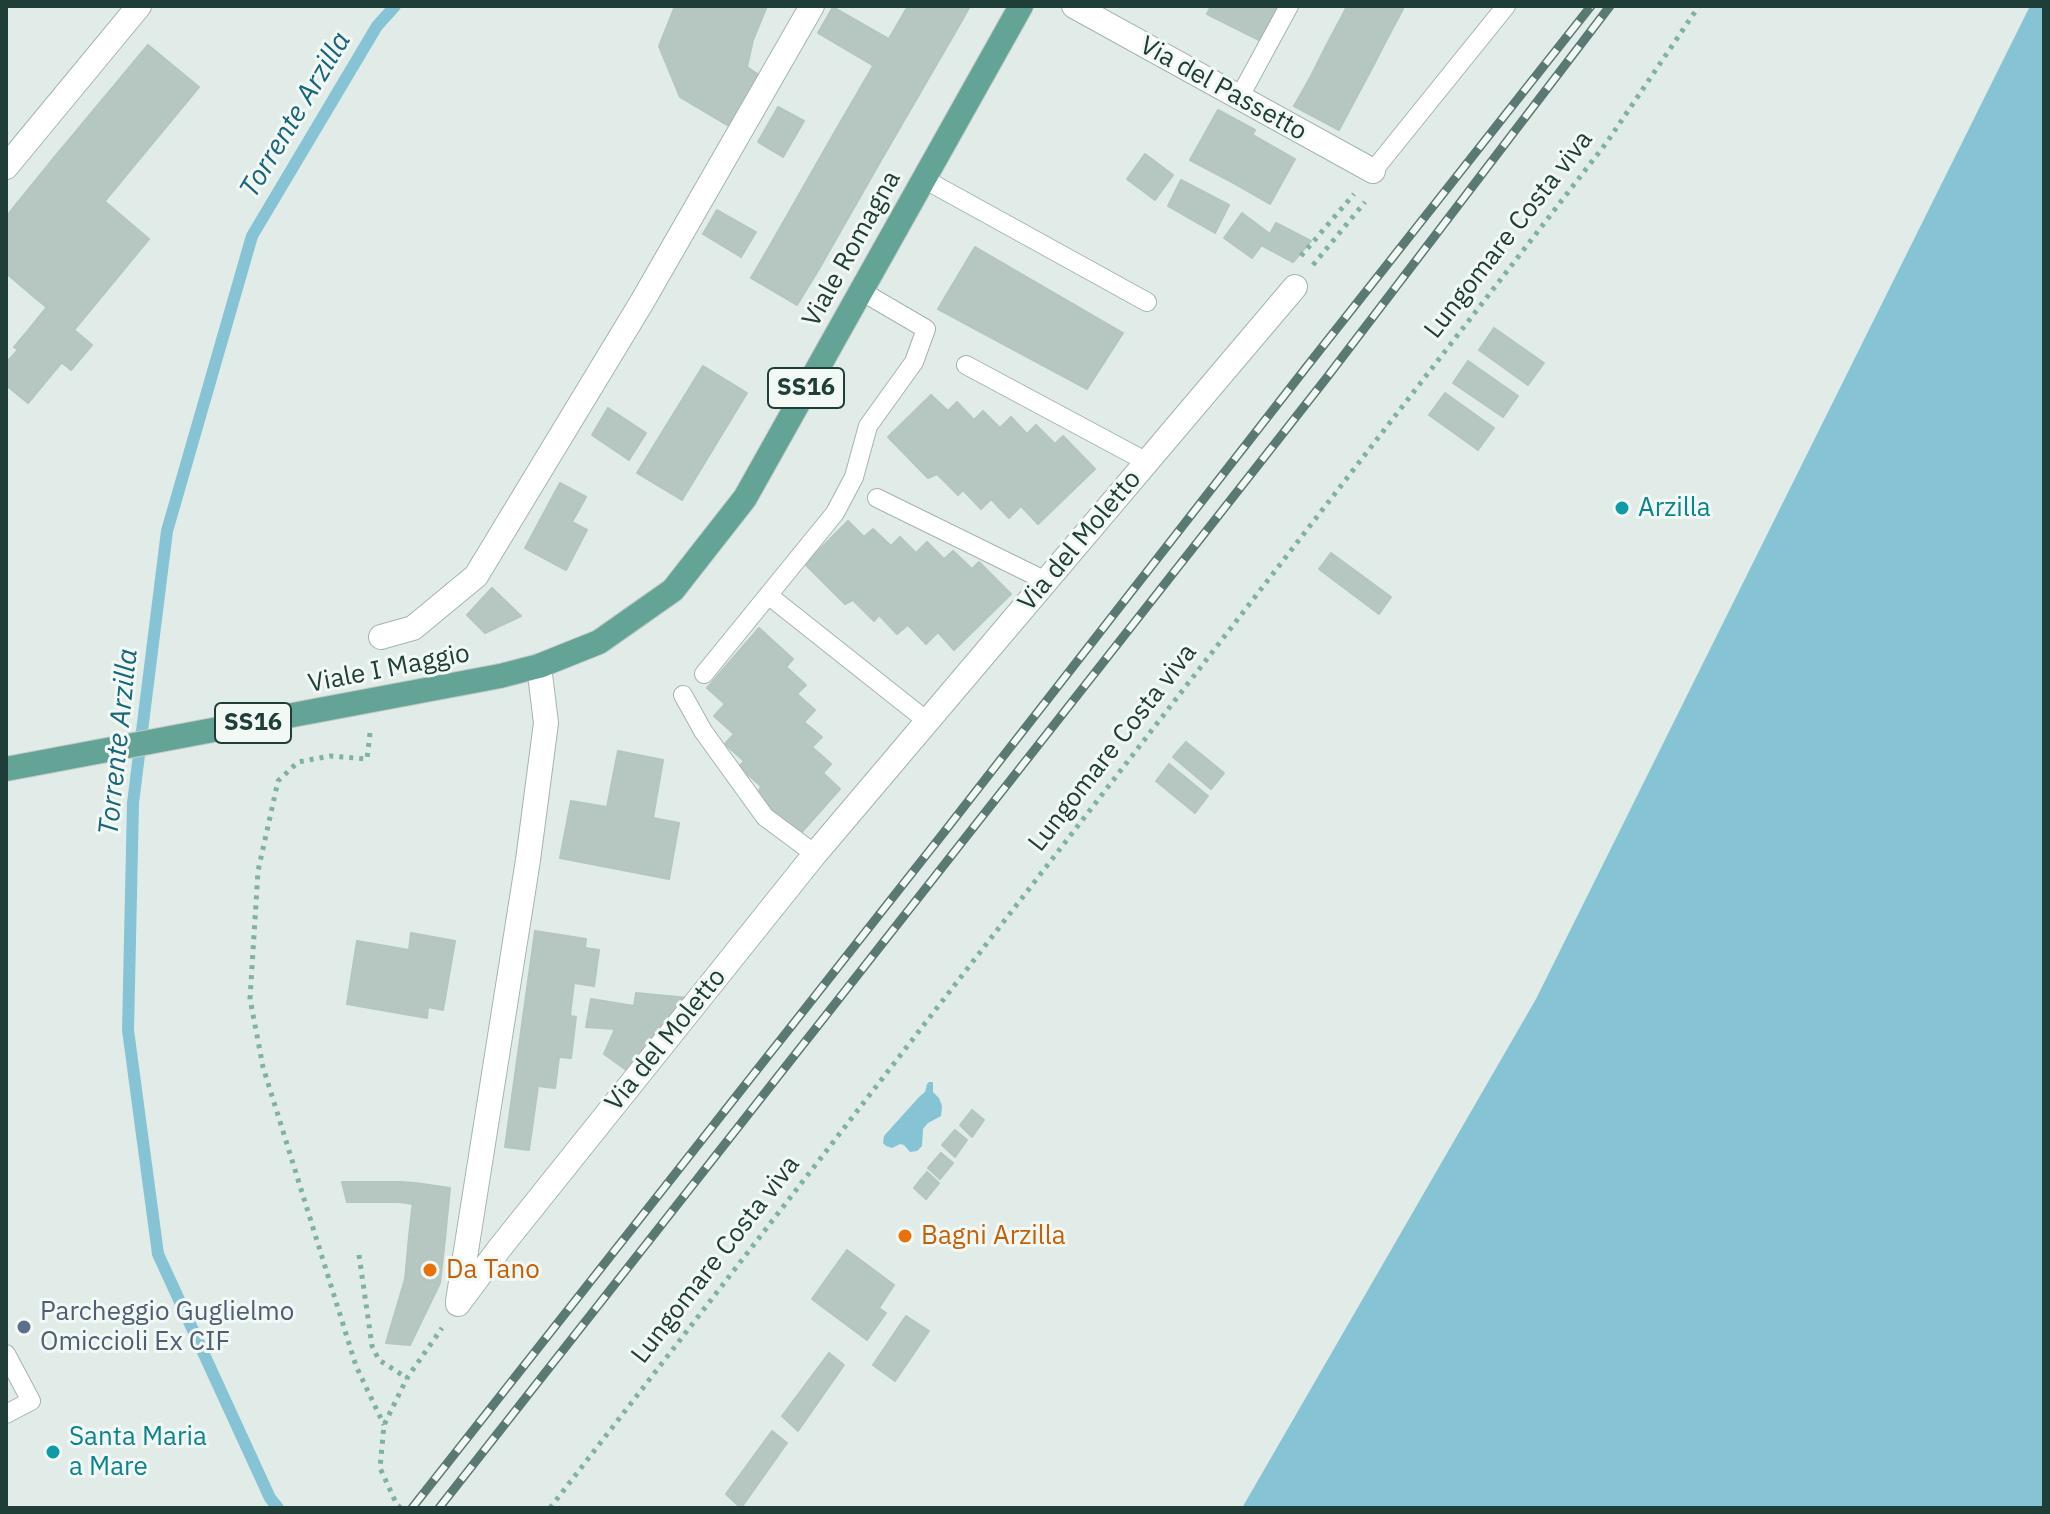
<!DOCTYPE html>
<html>
<head>
<meta charset="utf-8">
<style>
	body { margin:0 }
	#map { position:relative; width:2050px; height:1514px; overflow:hidden; background:#e1ece8; font-family:"IBM Plex Sans",sans-serif }
	canvas { display:block }
	.frame { position:absolute; inset:0; border:8px solid #203e38; pointer-events:none }
</style>
</head>
<body>
<div id="map">
<canvas width="2050" height="1514"></canvas>
<div class="frame"></div>
</div>
<script>
const ctx = document.querySelector('canvas').getContext('2d');
ctx.lineJoin = 'round';
function fillPath(path, color) { ctx.fillStyle = color; ctx.fill(path, 'evenodd'); }
const poly = rows => new Path2D(rows.map(r => 'M' + r).join(''));
function trace(path, color, width, dash) { ctx.strokeStyle = color; ctx.lineWidth = width; ctx.lineCap = dash ? 'butt' : 'round'; ctx.setLineDash(dash || []); ctx.stroke(path); }
function write(font, color, halo, rows, align = 'center') {
  ctx.font = font + ' "IBM Plex Sans",sans-serif'; ctx.lineWidth = 6; ctx.setLineDash([]); ctx.textBaseline = 'middle'; ctx.strokeStyle = halo; ctx.fillStyle = color; for (const [text, x, y, turn = 0] of rows) {
    ctx.save(); ctx.translate(x, y); ctx.rotate((+turn || 0) * Math.PI / 180); ctx.textAlign = isNaN(turn) ? turn : align; if (halo) ctx.strokeText(text, 0, 0); ctx.fillText(text, 0, 0); ctx.restore();
  }
}
fillPath(poly([
	[2030,6,2044,6,2044,1508,1242,1508,1536,999],
	[929,1082,933,1082,933,1092,939,1098,942,1106,941,1116,928,1123,923,1129,922,1146,917,1151,910,1152,904,1145,900,1144,892,1148,886,1146,883,1143,884,1136,919,1097,925,1092,927,1084]
]), '#86c3d4');
trace(poly([
	[278,1508,270,1498,158,1254,128,1030,133,803,167,531,252,236,377,26,395,6]
]), '#86c3d4', 12);
const building = poly([
	[675,6,767,6,753,40,747,67,762,77,732,128,680,97,659,46,675,6],
	[908,6,929,6,960,24,880,162,833,135,908,6],
	[929,6,970,6,960,24,929,6],
	[1211,6,1281,6,1263,42,1207,14,1211,6],
	[1347,6,1397,6,1403,9,1387,39,1342,16,1347,6],
	[833,7,889,39,874,66,818,33,833,7],
	[1342,16,1387,39,1371,70,1326,46,1342,16],
	[148,45,199,87,104,202,53,159,148,45],
	[1326,46,1371,70,1355,100,1311,76,1326,46],
	[1311,76,1355,100,1339,130,1294,106,1311,76],
	[778,107,804,121,783,157,758,142,778,107],
	[1218,110,1255,130,1228,180,1190,160,1218,110],
	[833,135,880,162,819,269,772,242,833,135],
	[1253,135,1295,159,1270,204,1228,180,1253,135],
	[1145,154,1173,175,1155,200,1127,179,1145,154],
	[53,159,109,205,33,296,6,273,6,217,53,159],
	[1181,180,1229,205,1215,233,1168,206,1181,180],
	[109,205,149,239,74,330,33,296,109,205],
	[717,210,756,232,741,257,703,234,717,210],
	[1242,213,1270,234,1252,258,1224,238,1242,213],
	[1276,223,1311,241,1293,262,1263,246,1276,223],
	[772,242,819,269,797,305,751,278,772,242],
	[975,247,1123,333,1087,389,938,309,975,247],
	[47,307,92,345,71,370,26,333,47,307],
	[1494,328,1544,363,1528,385,1479,350,1494,328],
	[26,333,62,362,28,403,6,385,6,363,18,350,14,347,26,333],
	[1468,361,1518,396,1503,417,1453,383,1468,361],
	[703,366,747,393,682,500,637,473,703,366],
	[1445,393,1494,428,1478,450,1429,415,1445,393],
	[931,395,948,411,957,402,974,420,983,411,1000,428,1011,417,1027,434,1036,425,1055,444,1063,436,1095,469,1038,524,1021,506,1009,518,991,499,981,509,963,490,958,495,937,474,928,478,888,437,931,395],
	[608,408,646,433,629,460,592,435,608,408],
	[560,483,586,497,572,522,587,530,566,570,525,548,560,483],
	[848,521,864,537,873,529,891,546,900,537,916,553,927,542,944,559,953,551,972,569,979,562,1011,594,954,650,938,632,926,644,908,625,897,634,879,615,874,621,853,600,845,604,805,564,848,521],
	[1331,553,1391,597,1379,614,1319,569,1331,553],
	[492,588,521,616,485,633,467,615,492,588],
	[759,628,793,659,786,667,806,685,797,694,815,710,804,722,822,737,812,747,831,764,823,773,840,789,800,834,757,796,761,786,739,767,744,761,725,744,734,734,714,716,725,704,707,688,759,628],
	[1186,742,1224,773,1211,789,1173,757,1186,742],
	[618,751,663,760,653,818,679,823,669,879,560,858,571,801,607,807,618,751],
	[1169,764,1208,796,1195,813,1156,781,1169,764],
	[535,931,586,939,585,948,599,950,594,986,574,983,570,1016,576,1017,571,1058,559,1057,555,1088,538,1086,529,1150,505,1147,535,931],
	[411,933,455,941,443,1010,428,1007,427,1018,347,1004,357,941,409,950,411,933],
	[636,993,689,998,629,1072,604,1054,615,1029,586,1027,591,999,634,1006,636,993],
	[972,1110,984,1120,972,1137,960,1125,972,1110],
	[955,1130,967,1140,955,1157,942,1145,955,1130],
	[941,1153,953,1163,940,1179,928,1168,941,1153],
	[927,1172,939,1183,926,1199,914,1188,927,1172],
	[342,1182,401,1182,399,1202,347,1202,342,1182],
	[401,1182,415,1183,413,1204,399,1202,401,1182],
	[415,1183,450,1188,445,1239,409,1236,415,1183],
	[409,1236,445,1239,440,1283,405,1279,409,1236],
	[847,1250,894,1285,879,1308,886,1313,867,1340,812,1299,847,1250],
	[405,1279,440,1283,410,1345,386,1343,405,1279],
	[906,1316,929,1331,895,1381,873,1365,906,1316],
	[829,1353,844,1365,798,1431,782,1416,829,1353],
	[772,1431,787,1443,741,1508,726,1494,772,1431]
]);
fillPath(building, '#b6c7c1');
trace(building, '#b3c6bf', 2);
const lane = poly([
	[1239,98,1289,6],
	[1373,171,1506,6],
	[924,179,1147,302],
	[966,365,1147,462],
	[877,498,1046,581],
	[768,595,927,721],
	[704,674,835,513,854,477,868,426,914,362,926,329,861,291],
	[683,695,703,731,765,817,815,854],
	[6,1354,31,1401,6,1414]
]);
const street = poly([
	[1074,6,1373,171],
	[6,167,139,6],
	[381,637,413,628,476,576,642,302,812,6],
	[458,1301,528,860,546,723,539,666],
	[458,1304,499,1249,815,854,1295,287]
]);
const primary = poly([
	[500,676,539,666,599,642,673,590,745,498,1021,6]
]);
trace(lane, '#a3b4b0', 20);
trace(street, '#a3b4b0', 26);
trace(primary, '#c1c9c7', 26);
trace(poly([
	[1301,256,1354,194],
	[1313,265,1365,202],
	[370,733,367,759,330,756,298,762,278,781,258,871,250,999,263,1067,356,1366,384,1425],
	[359,1255,372,1346,379,1360,407,1378],
	[401,1508,397,1505,380,1468,384,1425,407,1378,442,1328],
	[550,1508,1607,142,1699,6]
]), '#80b1a5', 5, [4, 6]);
trace(lane, '#fff', 18);
trace(street, '#fff', 24);
trace(primary, '#63a497', 24);
const rail = poly([
	[412,1508,945,831,1308,365,1591,6],
	[439,1508,1328,376,1610,6]
]);
trace(rail, '#5b7973', 9);
trace(rail, '#f2f9f5', 6, [18]);
const primaryBridge = poly([
	[6,769,500,676]
]);
trace(primaryBridge, '#c1c9c7', 26, []);
trace(primaryBridge, '#63a497', 24);
for (const [x, y, r, color] of [
	[1622,508,8,"#0f9aa8"],
	[905,1236,8,"#e8710a"],
	[430,1270,8,"#e8710a"],
	[24,1327,8,"#5c6f8a"],
	[53,1452,8,"#0f9aa8"]
]) { const dot = new Path2D(); dot.arc(x, y, r, 0, 2 * Math.PI); ctx.fillStyle = color; ctx.fill(dot); trace(dot, '#f2f9f5', 3); }
for (const [x, y, w] of [
	[806,388,76],
	[253,723,76]
]) { const box = new Path2D(); box.roundRect(x - w / 2, y - 20, w, 40, 6); ctx.fillStyle = '#f2f9f5'; ctx.fill(box); trace(box, '#203e38', 2); }
write('bold 24px', '#203e38', null, [
	["SS16",806,388],
	["SS16",253,723]
]);
write('26px', '#203e38', '#f2f9f5', [
	["Via del Passetto",1223,89,29],
	["Lungomare Costa viva",1509,235,-52],
	["Viale Romagna",852,249,-61],
	["Via del Moletto",1080,541,-50],
	["Viale I Maggio",389,669,-11],
	["Lungomare Costa viva",1113,748,-52],
	["Via del Moletto",666,1040,-51],
	["Lungomare Costa viva",716,1260,-52]
]);
write('26px', '#0d838f', '#f2f9f5', [
	["Arzilla",1638,508],
	["Santa Maria",69,1437],
	["a Mare",69,1467]
], 'left');
write('26px', '#c56008', '#f2f9f5', [
	["Bagni Arzilla",921,1236],
	["Da Tano",446,1270]
], 'left');
write('26px', '#4e5e75', '#f2f9f5', [
	["Parcheggio Guglielmo",40,1312],
	["Omiccioli Ex CIF",40,1342]
], 'left');
write('italic 28px', '#18657c', '#f2f9f5', [
	["Torrente Arzilla",296,115,-59],
	["Torrente Arzilla",119,742,-84]
]);
</script>
</body>
</html>
